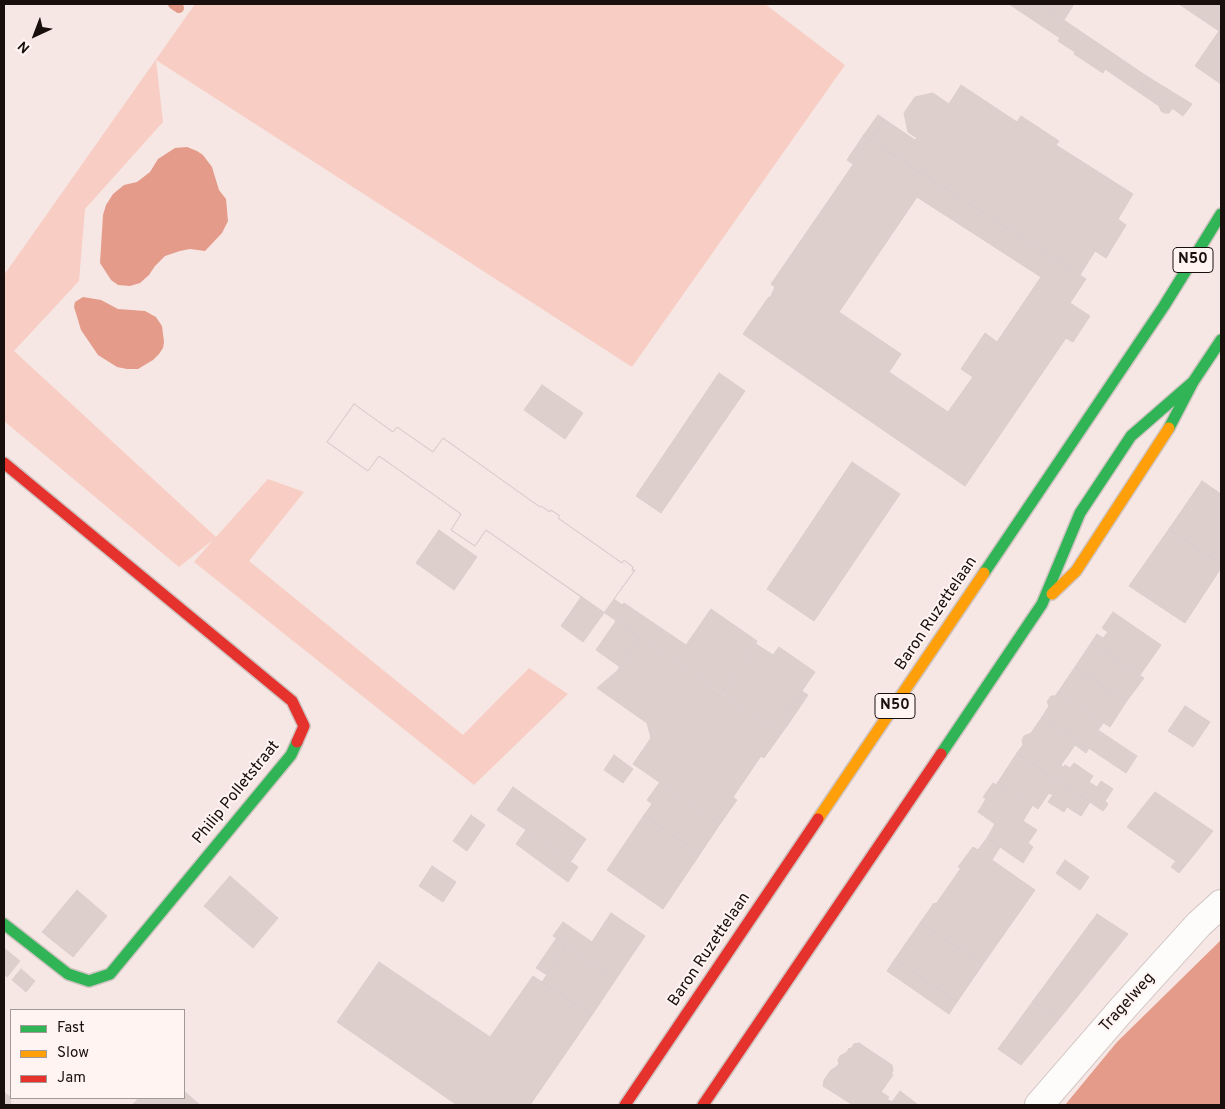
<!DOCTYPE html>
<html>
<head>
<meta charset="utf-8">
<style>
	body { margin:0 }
	#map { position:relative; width:1225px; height:1109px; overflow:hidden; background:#f6e7e4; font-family:Overpass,sans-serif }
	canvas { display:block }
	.frame { position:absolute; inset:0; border:5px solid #19100e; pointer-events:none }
	.legend { position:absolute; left:10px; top:1009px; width:175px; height:90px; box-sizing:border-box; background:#fff4f1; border:1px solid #a39996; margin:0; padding:6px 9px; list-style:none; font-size:15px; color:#19100e }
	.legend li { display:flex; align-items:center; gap:10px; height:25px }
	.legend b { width:25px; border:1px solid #a39996 }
	.north { position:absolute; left:10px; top:10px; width:50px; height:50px; -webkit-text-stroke:4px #fff4f1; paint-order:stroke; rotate:223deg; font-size:14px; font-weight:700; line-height:20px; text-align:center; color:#19100e }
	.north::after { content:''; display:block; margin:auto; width:18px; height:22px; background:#19100e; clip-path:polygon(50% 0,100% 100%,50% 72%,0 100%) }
</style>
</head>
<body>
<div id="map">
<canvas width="1225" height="1109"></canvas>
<div class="frame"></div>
<ul class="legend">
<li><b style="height:6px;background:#30b455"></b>Fast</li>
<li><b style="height:6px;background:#ff9f0a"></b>Slow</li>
<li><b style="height:6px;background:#e5322d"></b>Jam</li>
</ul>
<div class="north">N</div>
</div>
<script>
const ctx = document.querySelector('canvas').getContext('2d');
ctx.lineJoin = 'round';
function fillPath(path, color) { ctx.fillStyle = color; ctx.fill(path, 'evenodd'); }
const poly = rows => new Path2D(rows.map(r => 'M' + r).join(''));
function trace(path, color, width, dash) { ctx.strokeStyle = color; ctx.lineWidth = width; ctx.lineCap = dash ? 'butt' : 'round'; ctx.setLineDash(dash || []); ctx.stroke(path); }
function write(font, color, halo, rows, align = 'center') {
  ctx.font = font + ' Overpass,sans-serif'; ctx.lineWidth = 4; ctx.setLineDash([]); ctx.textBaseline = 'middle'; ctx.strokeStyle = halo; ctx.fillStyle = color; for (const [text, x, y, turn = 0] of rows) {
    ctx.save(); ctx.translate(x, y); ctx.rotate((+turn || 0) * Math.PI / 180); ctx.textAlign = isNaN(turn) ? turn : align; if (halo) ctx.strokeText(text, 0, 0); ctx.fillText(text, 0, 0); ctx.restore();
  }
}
fillPath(poly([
	[195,4,765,4,845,65,632,367,156,60,163,122,85,209,79,281,14,351,216,537,268,479,304,492,249,561,463,735,529,668,568,694,474,785,194,562,213,540,179,567,4,421,4,275]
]), '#f8cdc4');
fillPath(poly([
	[187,147,197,151,203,155,212,167,219,190,226,199,228,221,222,233,205,251,190,249,180,251,165,256,155,266,149,275,140,283,130,286,118,285,111,280,100,263,103,215,106,205,113,194,124,185,137,182,150,172,158,159,175,148],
	[83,297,101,300,118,309,145,311,156,317,162,326,164,342,163,348,159,354,153,360,138,369,127,369,117,367,98,355,81,330,78,320,74,307,75,302],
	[1221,940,1221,1105,1065,1105,1117,1042]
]), '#e49b8a');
trace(poly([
	[173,4,179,8]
]), '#e49b8a', 10);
const building = poly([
	[1009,4,1040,4,1148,77,1141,86,1172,109,1169,113,1165,113,1161,111,1159,106,1105,69,1103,73,1074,54,1075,52,1058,41,1060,38,1009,4],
	[1040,4,1074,4,1064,20,1040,4],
	[1179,4,1221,4,1221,84,1195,66,1219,31,1179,4],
	[1148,77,1192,104,1183,116,1141,86,1148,77],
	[961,85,1017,122,1021,116,1059,141,1056,145,1133,194,1118,219,1126,225,1106,258,1095,251,1080,275,870,140,884,119,915,140,917,138,908,132,904,113,915,97,933,93,949,104,961,85],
	[878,115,884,119,870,140,863,136,878,115],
	[863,136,870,140,853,164,847,160,863,136],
	[870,140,1086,279,1070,303,1090,316,1073,342,1066,338,965,486,743,334,768,298,771,296,775,287,771,284,870,140],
	[917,197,1041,277,997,342,985,333,961,369,973,377,948,412,889,372,901,354,839,312,917,197],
	[719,373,745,391,661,513,636,496,719,373],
	[542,385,583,413,565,439,524,410,542,385],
	[354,404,393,432,397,427,433,452,443,438,540,507,541,506,550,512,551,510,560,516,558,518,622,563,624,560,633,567,632,570,635,570,583,642,561,626,581,597,486,530,475,546,451,530,461,514,379,456,368,471,327,442,354,404],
	[354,404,393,432,397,427,433,452,443,438,540,507,541,506,550,512,551,510,560,516,558,518,622,563,624,560,633,567,632,570,635,570,614,599,622,605,624,603,686,645,711,609,757,641,721,694,486,530,475,546,451,530,461,514,379,456,368,471,327,442,354,404],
	[852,462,900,494,814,621,767,589,852,462],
	[1202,481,1221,494,1221,564,1169,529,1202,481],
	[1169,529,1221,564,1221,568,1185,623,1129,586,1169,529],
	[439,530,477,557,454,590,416,563,439,530],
	[1113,612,1161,645,1140,675,1091,643,1097,634,1103,638,1108,632,1102,628,1113,612],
	[616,621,640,637,620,667,596,650,616,621],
	[640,637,781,734,764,758,761,756,733,797,737,800,720,824,633,764,651,738,647,723,597,688,617,671,640,637],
	[1091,643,1144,678,1126,702,1075,667,1091,643],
	[756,644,773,655,779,647,815,672,781,721,787,726,781,734,721,694,756,644],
	[1075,667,1126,702,1110,727,1058,692,1075,667],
	[802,691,808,695,787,726,781,721,802,691],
	[1058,692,1104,722,1098,730,1137,756,1126,773,1042,717,1049,706,1047,702,1051,696,1055,696,1058,692],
	[1185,706,1210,722,1193,747,1168,731,1185,706],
	[1042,717,1089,748,1086,753,1075,745,1061,765,1063,767,1065,765,1070,768,1074,763,1093,776,1089,782,1097,787,1101,781,1113,789,1105,801,1108,804,1103,811,1017,753,1023,745,1022,740,1024,736,1031,733,1042,717],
	[1017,753,1090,802,1081,816,1067,807,1064,812,1048,802,1053,795,1049,793,1038,809,998,782,1017,753],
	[614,755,633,769,623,783,604,770,614,755],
	[660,782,720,824,700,854,644,815,652,804,647,800,660,782],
	[998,782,1032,806,1023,821,1037,830,1028,843,1033,847,1023,863,987,838,995,824,978,812,986,799,983,797,993,783,996,785,998,782],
	[513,787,586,839,571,861,497,810,513,787],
	[1155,792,1213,831,1184,867,1127,827,1155,792],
	[471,815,485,825,467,851,453,841,471,815],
	[644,815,700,854,663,909,607,870,644,815],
	[526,830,578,867,568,882,516,844,526,830],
	[987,838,1000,847,992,860,1035,890,983,964,920,923,934,903,936,904,961,868,958,867,973,847,978,850,987,838],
	[1065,860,1089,877,1080,890,1056,873,1065,860],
	[1176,861,1184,867,1179,873,1171,867,1176,861],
	[432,866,456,882,443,902,419,886,432,866],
	[230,876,278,918,253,948,204,906,230,876],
	[77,890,107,916,73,957,42,932,77,890],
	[611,913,645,936,616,979,553,936,563,922,592,942,611,913],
	[1097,914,1128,934,1059,1019,1033,1001,1097,914],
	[920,923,983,964,957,1002,895,959,920,923],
	[556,939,567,945,547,975,536,968,556,939],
	[567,945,616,979,592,1015,542,982,567,945],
	[4,948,20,961,7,977,4,974,4,948],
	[895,959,957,1002,949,1014,887,971,895,959],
	[379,962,490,1037,533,976,592,1015,530,1105,456,1105,457,1105,337,1022,379,962],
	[21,969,35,981,26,992,12,980,21,969],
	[1033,1001,1059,1019,1021,1065,998,1049,1033,1001],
	[859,1043,892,1065,893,1071,891,1074,893,1075,881,1092,889,1097,887,1099,892,1102,900,1091,917,1104,916,1105,853,1105,823,1086,824,1080,831,1070,836,1067,839,1064,838,1060,840,1056,847,1052,849,1048,850,1050,854,1044,859,1043],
	[184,1091,200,1105,132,1105,139,1098,184,1098,184,1091],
	[4,1092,10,1097,11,1105,4,1105,4,1092]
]);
fillPath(building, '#ddcfcc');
trace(building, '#d9cecb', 1);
const street = poly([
	[1039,1105,1123,1008,1199,924,1221,904]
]);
const fast = poly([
	[1169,428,1193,382,1221,340],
	[984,573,1164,306,1221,214],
	[941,754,1042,604,1080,513,1131,436,1193,382],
	[4,924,68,974,89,981,110,974,291,755,297,742]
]);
const slow = poly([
	[1052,594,1076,571,1169,428],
	[818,819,984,573]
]);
const jam = poly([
	[4,463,292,701,304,726,297,742],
	[625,1105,818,819],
	[703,1105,941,754]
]);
trace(street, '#cfc4c1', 30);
trace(fast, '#cfc4c1', 14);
trace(slow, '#cfc4c1', 14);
trace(jam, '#cfc4c1', 14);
trace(street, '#fefbfb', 28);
trace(fast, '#30b455', 11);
trace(slow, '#ff9f0a', 11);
trace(jam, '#e5322d', 11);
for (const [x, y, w] of [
	[1193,260,40],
	[895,706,40]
]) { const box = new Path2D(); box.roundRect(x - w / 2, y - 12.5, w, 25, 4); ctx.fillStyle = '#fff4f1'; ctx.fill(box); trace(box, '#19100e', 1); }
write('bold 15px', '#19100e', null, [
	["N50",1193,260],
	["N50",895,706]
]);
write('16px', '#19100e', '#fff4f1', [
	["Baron Ruzettelaan",937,614,-56],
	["Philip Polletstraat",237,793,-51],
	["Baron Ruzettelaan",710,950,-56],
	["Tragelweg",1128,1003,-48]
]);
</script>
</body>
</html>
